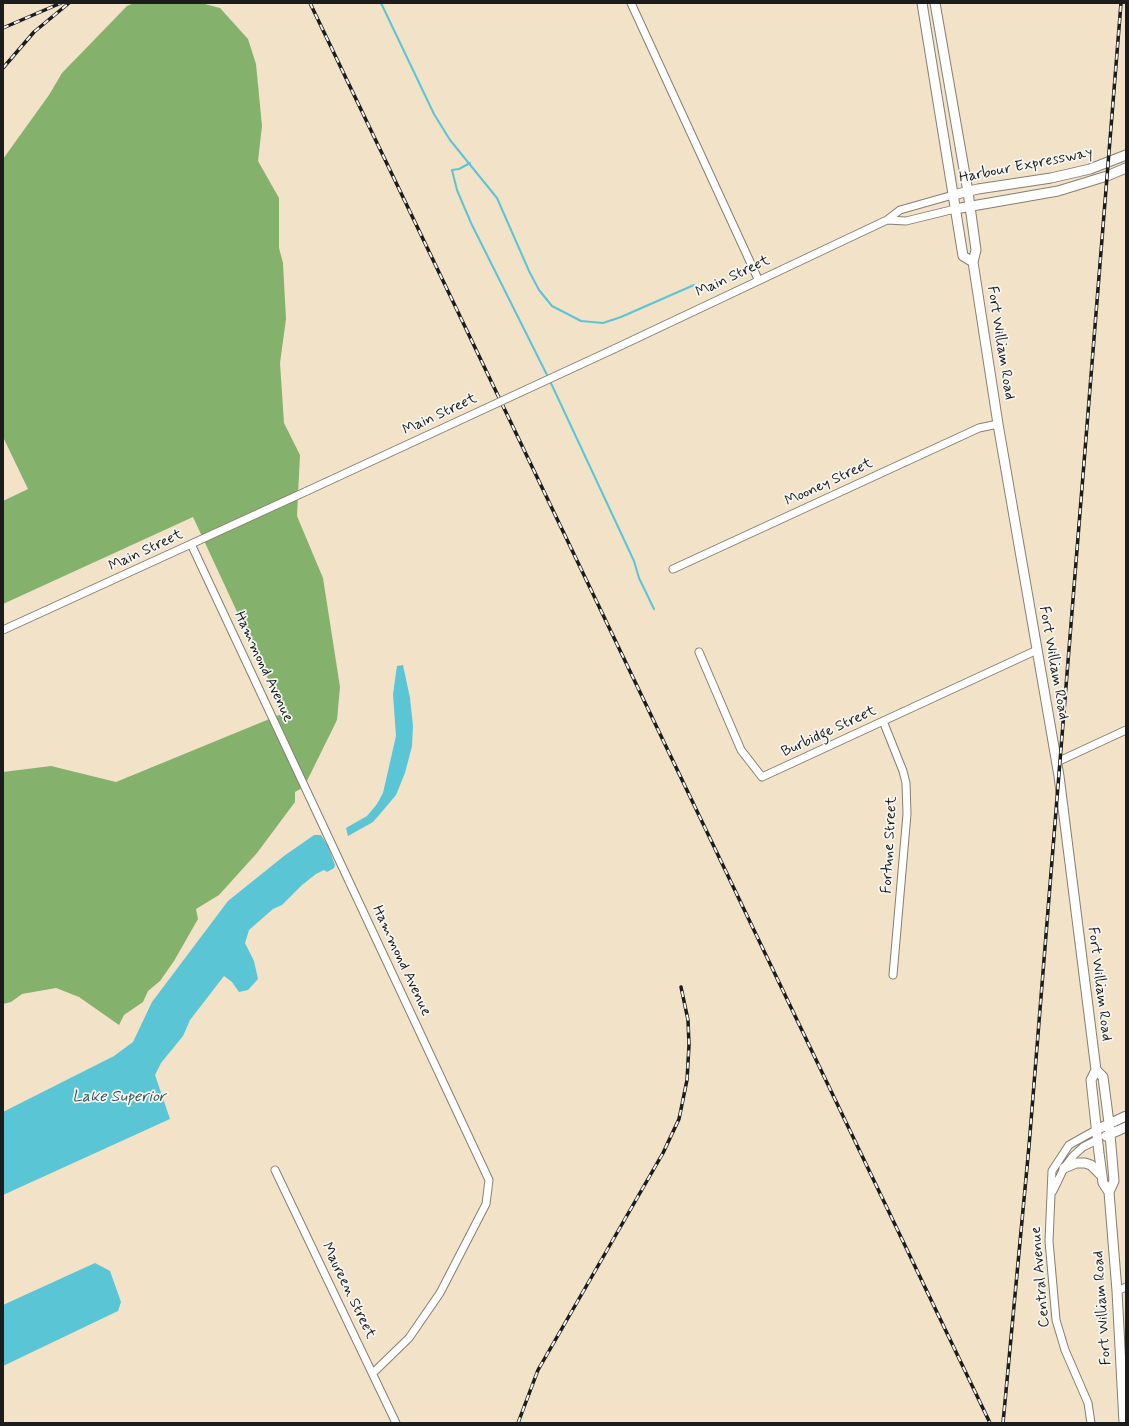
<!DOCTYPE html>
<html>
<head>
<meta charset="utf-8">
<style>
	body { margin:0 }
	#map { position:relative; width:1129px; height:1426px; overflow:hidden; background:#f2e2c8; font-family:Mynerve,sans-serif }
	canvas { display:block }
	.frame { position:absolute; inset:0; border:4px solid #1c1c1c; pointer-events:none }
</style>
</head>
<body>
<div id="map">
<canvas width="1129" height="1426"></canvas>
<div class="frame"></div>
</div>
<script>
const ctx = document.querySelector('canvas').getContext('2d');
ctx.lineJoin = 'round';
function fillPath(path, color) { ctx.fillStyle = color; ctx.fill(path, 'evenodd'); }
const poly = rows => new Path2D(rows.map(r => 'M' + r).join(''));
function trace(path, color, width, dash) { ctx.strokeStyle = color; ctx.lineWidth = width; ctx.lineCap = dash ? 'butt' : 'round'; ctx.setLineDash(dash || []); ctx.stroke(path); }
function write(font, color, halo, rows, align = 'center') {
  ctx.font = font + ' Mynerve,sans-serif'; ctx.lineWidth = 3.5; ctx.setLineDash([]); ctx.textBaseline = 'middle'; ctx.strokeStyle = halo; ctx.fillStyle = color; for (const [text, x, y, turn = 0] of rows) {
    ctx.save(); ctx.translate(x, y); ctx.rotate((+turn || 0) * Math.PI / 180); ctx.textAlign = isNaN(turn) ? turn : align; if (halo) ctx.strokeText(text, 0, 0); ctx.fillText(text, 0, 0); ctx.restore();
  }
}
fillPath(poly([
	[134,3,201,3,220,8,248,39,256,64,262,126,258,161,279,198,279,248,283,263,286,319,280,363,284,423,300,455,297,516,323,578,340,687,337,720,304,787,295,792,295,802,257,853,219,895,196,909,198,919,174,961,160,981,148,991,143,1002,124,1015,119,1025,79,997,56,988,22,994,11,1002,3,1004,3,772,51,766,116,782,284,713,193,517,3,604,3,501,28,489,3,437,3,159,49,95,62,73,127,6]
]), '#84b26c');
fillPath(poly([
	[403,665,410,698,413,726,412,746,405,773,396,795,380,814,373,822,348,836,346,828,367,816,377,804,383,793,396,736,393,694,397,666],
	[314,835,321,835,328,846,335,865,334,868,327,872,324,870,316,874,302,885,282,905,273,909,249,930,245,943,254,961,258,979,248,990,239,992,232,982,224,976,190,1020,183,1036,161,1063,155,1075,170,1119,3,1195,3,1112,114,1056,133,1042,152,1002,228,901,284,856],
	[95,1263,110,1271,121,1302,118,1311,3,1366,3,1305]
]), '#5ac5d4');
trace(poly([
	[381,3,434,114,450,140,497,198,529,271,539,290,552,306,581,321,603,323,621,317,694,285],
	[470,163,459,169,452,170,457,190,471,223,548,377],
	[550,381,634,561,639,578,654,609]
]), '#5ac5d4', 2);
const minor = poly([
	[631,3,758,279],
	[887,220,906,221,955,209],
	[614,349,887,220,900,210,953,195],
	[191,544,489,1180,486,1204,440,1293,409,1338,373,1373],
	[673,569,979,428,998,424],
	[3,630,307,491],
	[699,652,741,750,762,777,1037,650],
	[883,721,903,771,906,783,907,814,893,975],
	[1057,762,1126,730],
	[275,1170,396,1423],
	[1053,1191,1064,1168,1073,1156,1083,1147,1097,1140],
	[1117,1291,1126,1287],
	[1091,1423,1088,1403,1065,1350,1056,1320,1049,1241,1052,1171,1069,1145,1096,1130]
]);
const major = poly([
	[922,3,963,256,973,262],
	[935,3,968,192,976,250,973,262,998,424,1059,776,1096,1070,1091,1080,1099,1153,1103,1183,1109,1192,1117,1291,1124,1423],
	[953,195,978,189,1051,178,1090,169,1126,155],
	[955,209,1058,191,1107,176,1126,168],
	[1096,1070,1103,1077,1109,1123,1114,1181,1109,1192],
	[1096,1130,1126,1116],
	[1106,1136,1126,1127],
	[1064,1168,1076,1163,1085,1163,1091,1165,1102,1176]
]);
trace(minor, '#877f72', 9);
trace(major, '#877f72', 11);
trace(minor, '#fff', 7);
trace(major, '#fff', 9);
const rail = poly([
	[310,3,990,1423],
	[3,28,61,3],
	[3,68,34,32,69,3],
	[518,1423,538,1370,663,1153,679,1119,687,1080,689,1045,688,1020,681,987],
	[1003,1423,1029,1146,1121,3]
]);
trace(rail, '#1c1c1c', 3.5);
trace(rail, '#f6f6f2', 2, [6]);
const minorBridge = poly([
	[307,491,614,349]
]);
trace(minorBridge, '#877f72', 9, []);
trace(minorBridge, '#fff', 7);
write('15px', '#1c1c1c', '#f6f6f2', [
	["Harbour Expressway",1026,166,-11],
	["Main Street",733,277,-25],
	["Fort William Road",1000,343,81],
	["Main Street",440,415,-25],
	["Mooney Street",829,483,-25],
	["Main Street",146,551,-25],
	["Fort William Road",1053,663,80],
	["Hammond Avenue",263,667,65],
	["Burbidge Street",829,732,-25],
	["Fortune Street",890,845,-87],
	["Hammond Avenue",401,961,65],
	["Fort William Road",1099,984,83],
	["Central Avenue",1041,1277,-95],
	["Maureen Street",348,1291,64],
	["Fort William Road",1103,1308,-94]
]);
write('italic 16px', '#32575c', '#f6f6f2', [
	["Lake Superior",119,1098]
]);
</script>
</body>
</html>
